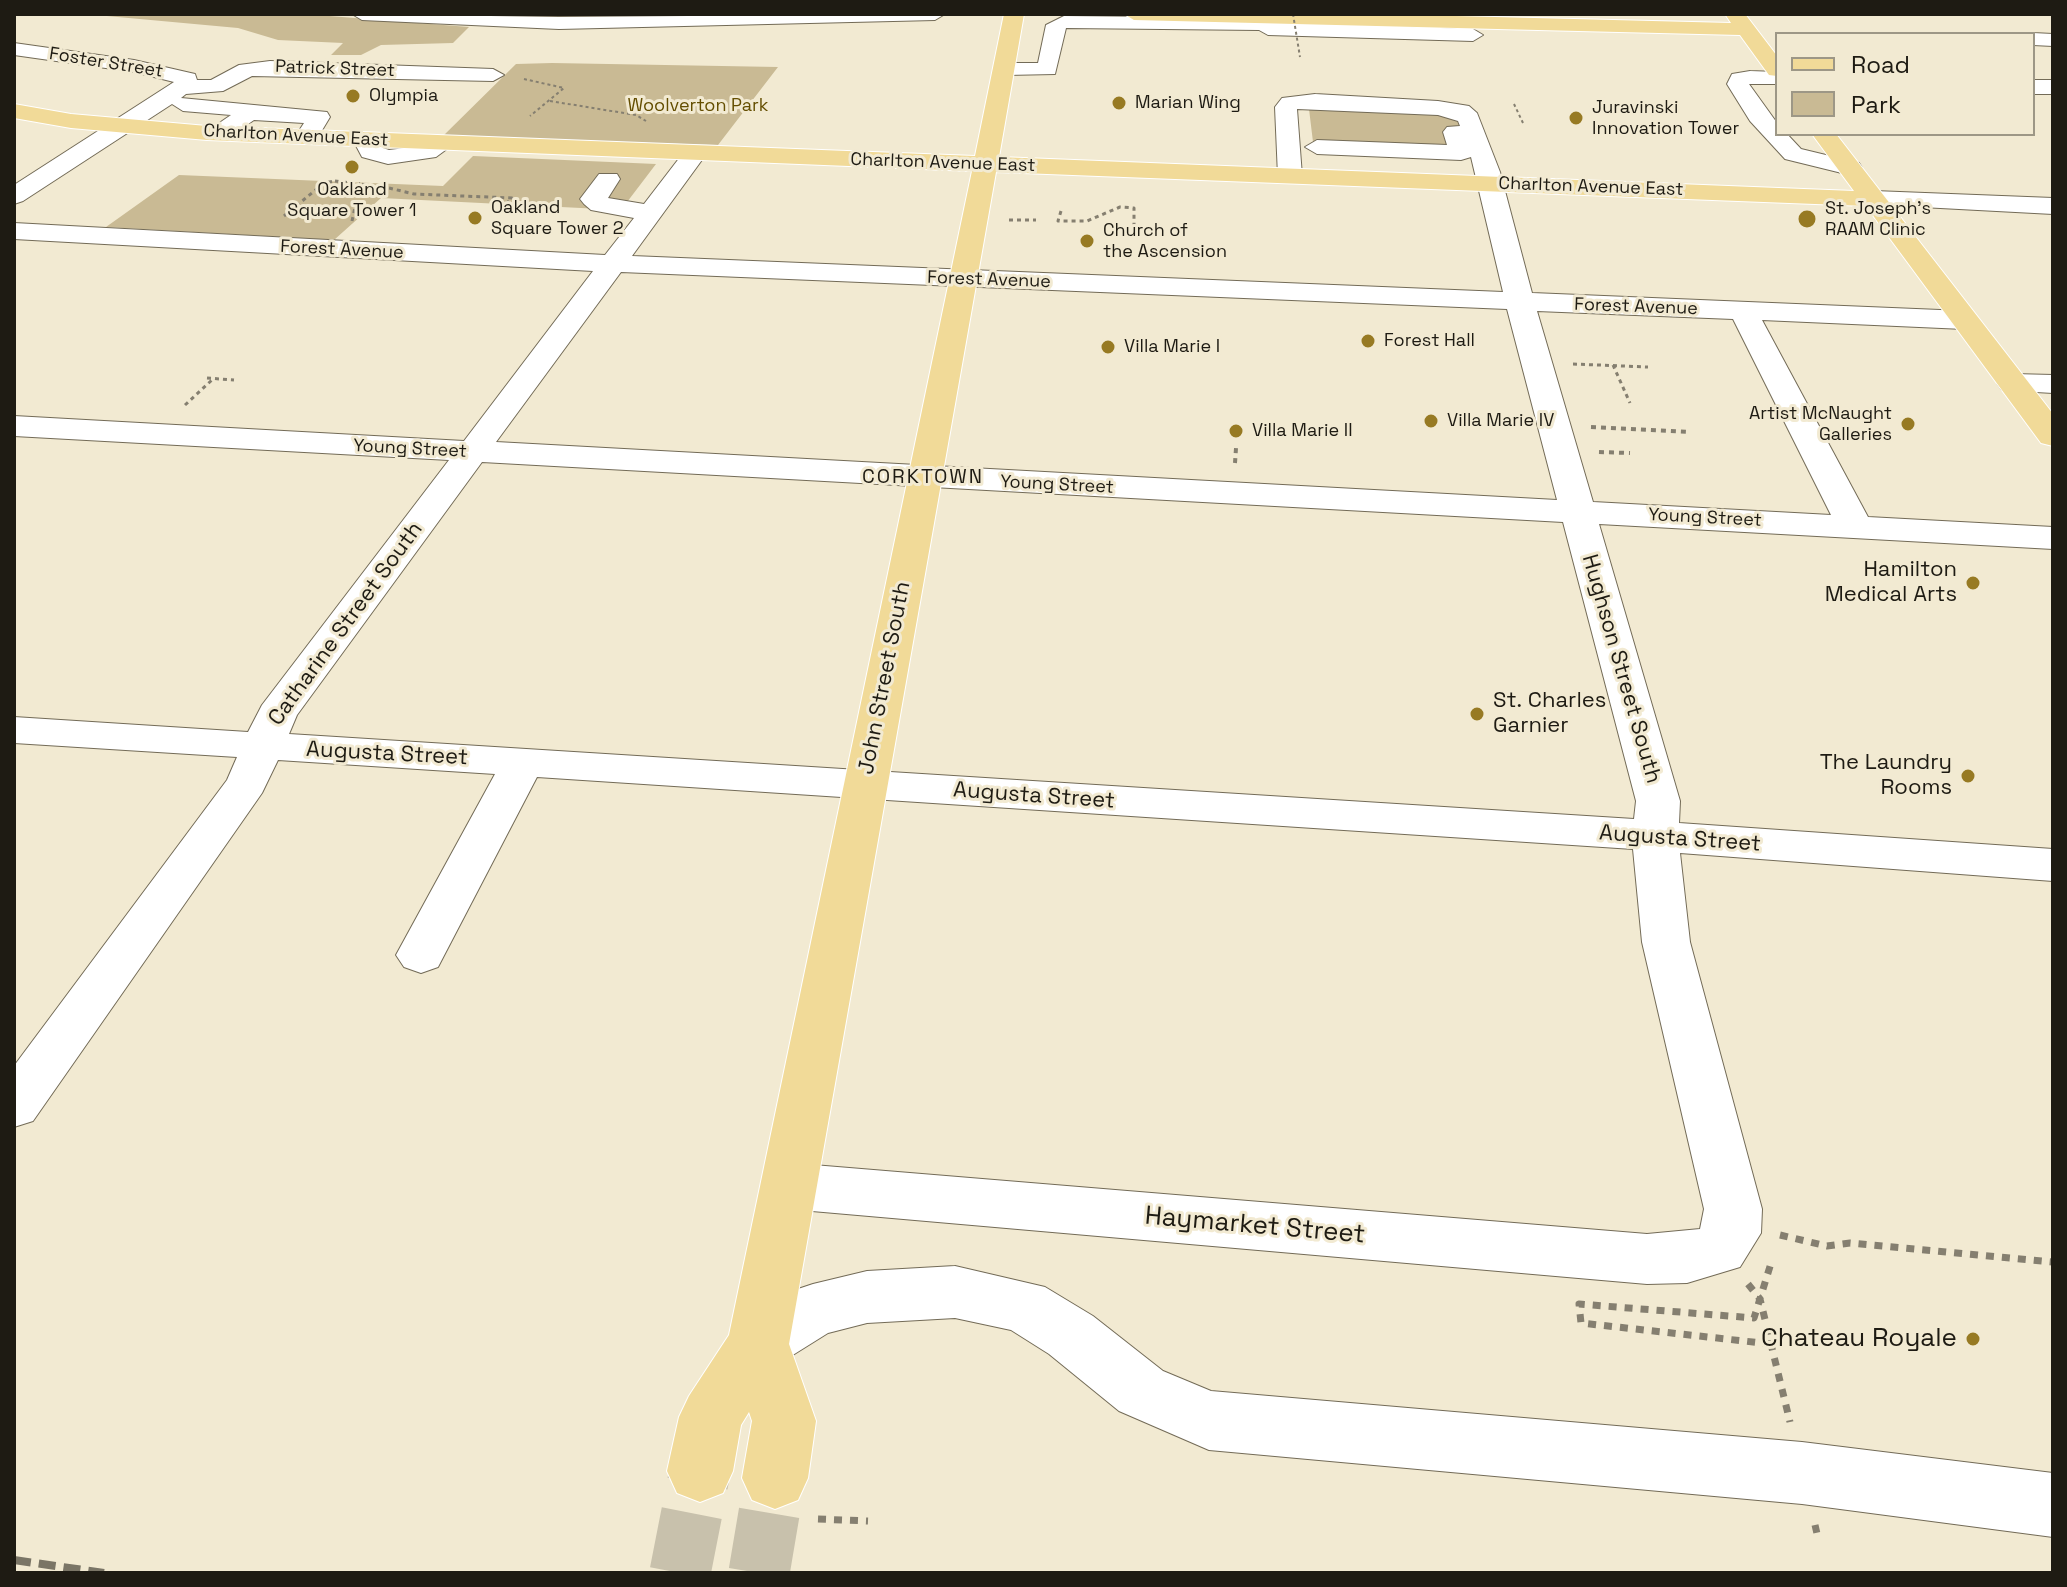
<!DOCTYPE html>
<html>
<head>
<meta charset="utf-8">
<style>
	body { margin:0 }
	#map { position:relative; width:2067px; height:1587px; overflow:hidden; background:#f2ead2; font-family:"Space Grotesk",sans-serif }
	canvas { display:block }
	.frame { position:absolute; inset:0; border:16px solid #1e1b13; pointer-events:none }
	.legend { position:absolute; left:1775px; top:32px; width:260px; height:104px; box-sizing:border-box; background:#f2ead2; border:2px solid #9d9786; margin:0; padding:10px 14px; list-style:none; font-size:24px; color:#1e1b13 }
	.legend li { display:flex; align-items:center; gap:16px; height:40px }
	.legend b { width:40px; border:2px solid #9d9786 }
</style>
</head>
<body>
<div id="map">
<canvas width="2067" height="1587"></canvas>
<div class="frame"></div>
<ul class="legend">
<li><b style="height:10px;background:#f1da98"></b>Road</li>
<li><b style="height:22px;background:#c9ba94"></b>Park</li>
</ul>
</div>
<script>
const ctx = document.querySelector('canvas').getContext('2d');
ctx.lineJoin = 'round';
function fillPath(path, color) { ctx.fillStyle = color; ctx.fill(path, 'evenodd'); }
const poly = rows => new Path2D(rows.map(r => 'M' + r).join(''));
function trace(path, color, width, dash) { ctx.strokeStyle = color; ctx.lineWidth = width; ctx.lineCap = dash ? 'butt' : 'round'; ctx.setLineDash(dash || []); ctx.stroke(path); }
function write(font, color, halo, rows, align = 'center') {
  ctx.font = font + ' "Space Grotesk",sans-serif'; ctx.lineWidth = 6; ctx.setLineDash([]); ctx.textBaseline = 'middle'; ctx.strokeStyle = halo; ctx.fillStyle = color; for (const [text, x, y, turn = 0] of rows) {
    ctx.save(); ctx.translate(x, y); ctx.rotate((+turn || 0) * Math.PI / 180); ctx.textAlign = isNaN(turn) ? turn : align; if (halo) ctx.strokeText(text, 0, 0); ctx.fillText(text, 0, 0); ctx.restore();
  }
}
fillPath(poly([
	[85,14,304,14,469,27,453,43,381,45,361,55,331,55,343,43,278,40,238,28],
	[516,64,552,63,778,67,718,145,442,137],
	[1309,109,1449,114,1460,117,1467,131,1453,146,1313,142],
	[473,156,656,164,621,210,381,198,334,240,106,227,179,175,443,186]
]), '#c9ba94');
trace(poly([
	[680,1573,700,1471],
	[759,1573,775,1478]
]), '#c8c1ac', 61, [61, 30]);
const minor = poly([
	[352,14,559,17,945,14,935,20,559,29,362,20,352,14],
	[1257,14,1277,14,1278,23,1473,29,1483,35,1473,41,1268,35,1259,30,1066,28,1055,74,1006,75,995,69,1006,63,1038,63,1046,25,1064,16,1257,18,1257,14],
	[2033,33,2053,34,2053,46,2033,45,2033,34,2029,34,2033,33],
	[14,43,134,60,195,74,197,80,211,80,239,65,270,61,493,69,504,75,493,81,252,76,223,91,186,94,181,98,327,112,330,117,315,142,307,144,295,137,304,123,254,120,228,138,212,138,208,133,212,128,231,115,183,111,172,104,23,201,14,204,14,185,174,82,134,72,14,55,14,43],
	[1750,71,1777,72,1777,84,1749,84,1777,123,1777,134,1787,134,1801,149,1859,163,1862,168,1859,173,1850,175,1785,159,1750,121,1727,84,1732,74,1750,71],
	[2033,80,2053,80,2053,94,2033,94,2033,80],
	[1315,94,1438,101,1469,106,1477,113,1500,172,1532,293,1964,311,1974,314,1979,320,1974,326,1964,329,1762,320,1868,517,2053,527,2053,549,1599,524,1680,801,1679,823,2053,849,2053,881,1680,853,1690,942,1762,1209,1761,1233,1740,1267,1687,1283,1647,1284,789,1209,769,1202,761,1186,769,1170,789,1163,1647,1234,1700,1229,1704,1209,1642,942,1633,849,537,777,438,967,421,973,404,967,396,955,495,774,278,760,262,793,33,1121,14,1127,14,1066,227,780,237,757,14,743,14,717,248,732,262,705,449,460,14,436,14,416,464,441,593,271,14,239,14,223,605,255,634,218,591,210,584,204,580,199,599,174,617,174,620,179,608,198,644,204,687,148,695,146,707,153,632,256,1503,292,1471,157,1461,160,1317,154,1305,147,1317,140,1447,145,1443,132,1447,127,1460,126,1458,121,1438,115,1297,109,1302,176,1299,181,1281,181,1278,176,1275,107,1282,98,1315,94],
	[621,272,1507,309,1557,500,496,442,621,272],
	[1537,311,1733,319,1831,515,1593,502,1537,311],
	[482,462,1563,522,1636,801,1634,819,289,734,297,715,482,462],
	[365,133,373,135,380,147,389,150,422,146,443,136,455,143,436,157,388,164,362,157,353,140,365,133],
	[1874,191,2053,198,2053,214,1865,204,1861,199,1865,194,1874,191],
	[2013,374,2053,375,2053,393,2002,390,1997,383,2002,376,2013,374],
	[955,1266,1045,1287,1093,1316,1163,1371,1211,1391,1802,1442,2053,1473,2053,1537,1802,1504,1209,1450,1119,1411,1049,1354,1011,1330,955,1318,867,1323,828,1333,780,1363,758,1371,736,1363,727,1344,736,1325,792,1291,813,1284,867,1271,955,1266]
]);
const major = poly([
	[1004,14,1024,14,999,157,1854,191,1812,134,1836,134,2053,414,2053,446,2041,443,1866,206,996,172,789,1344,816,1421,808,1478,798,1500,775,1509,752,1500,742,1478,752,1421,749,1412,741,1425,733,1471,723,1493,700,1502,677,1493,667,1471,679,1417,689,1396,729,1335,972,171,207,140,71,128,14,118,14,104,71,114,207,126,975,156,1004,14],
	[1124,14,1377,14,1731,23,1725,14,1745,14,1777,56,1777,76,1769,75,1740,35,1134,20,1124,14]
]);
trace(minor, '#736b57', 2);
trace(major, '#fff', 2);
trace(poly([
	[524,79,564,88,530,116],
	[550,101,636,115,646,121],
	[1514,104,1523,123]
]), '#857f70', 2, [3, 3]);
trace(poly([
	[335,181,360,184],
	[389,188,414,194,512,198,507,203],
	[1061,211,1058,221,1087,221,1120,207,1134,208,1134,229],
	[284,216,324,183,335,181],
	[1009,220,1036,220],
	[352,221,360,184,379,187],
	[1573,364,1648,367],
	[1613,365,1630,403],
	[207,378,234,380],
	[185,405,213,379]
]), '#857f70', 3, [4, 4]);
trace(poly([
	[1591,427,1690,432],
	[1599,452,1630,453],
	[1235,463,1236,448]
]), '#857f70', 4, [5, 5]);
trace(poly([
	[1780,1235,1827,1246,1850,1243,2053,1262],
	[1748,1284,1760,1299,1790,1422],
	[1771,1344,1581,1323,1579,1304,1754,1318,1772,1260],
	[818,1519,868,1521],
	[1815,1525,1818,1538]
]), '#857f70', 7, [8, 8]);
fillPath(minor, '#fff');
fillPath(major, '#f1da98');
trace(poly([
	[14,1560,104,1573]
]), '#7a7566', 8, [17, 8]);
trace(poly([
	[1293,14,1300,57]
]), '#857f70', 2, [3, 3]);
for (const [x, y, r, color] of [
	[353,96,8,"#977a23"],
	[1119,103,8,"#977a23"],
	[1576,118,8,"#977a23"],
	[352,167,8,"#977a23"],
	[475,218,8,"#977a23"],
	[1807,219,10,"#977a23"],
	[1087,241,8,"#977a23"],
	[1368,341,8,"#977a23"],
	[1108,347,8,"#977a23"],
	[1431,421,8,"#977a23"],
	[1908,424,8,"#977a23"],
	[1236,431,8,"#977a23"],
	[1973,583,8,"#977a23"],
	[1477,714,8,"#977a23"],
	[1968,776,8,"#977a23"],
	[1973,1339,8,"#977a23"]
]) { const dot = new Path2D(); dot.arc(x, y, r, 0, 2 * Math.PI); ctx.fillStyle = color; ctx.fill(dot); trace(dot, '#f2ead2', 3); }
write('18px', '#1e1b13', '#f2ead2', [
	["Foster Street",106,63,9],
	["Patrick Street",335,69,2],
	["Charlton Avenue East",296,136,3],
	["Charlton Avenue East",943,163,2],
	["Charlton Avenue East",1591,187,2],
	["Forest Avenue",342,250,3],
	["Forest Avenue",989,280,2],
	["Forest Avenue",1636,307,2],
	["Young Street",410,449,3],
	["Young Street",1057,485,3],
	["Young Street",1705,518,3]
]);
write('18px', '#1e1b13', '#f2ead2', [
	["Olympia",369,96],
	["Marian Wing",1135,103],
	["Juravinski",1592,108],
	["Innovation Tower",1592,129],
	["Oakland",352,190,"center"],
	["Square Tower 1",352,211,"center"],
	["Oakland",491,208],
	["Square Tower 2",491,229],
	["St. Joseph's",1825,209],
	["RAAM Clinic",1825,230],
	["Church of",1103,231],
	["the Ascension",1103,252],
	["Forest Hall",1384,341],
	["Villa Marie I",1124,347],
	["Artist McNaught",1892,414,"right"],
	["Galleries",1892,435,"right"],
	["Villa Marie IV",1447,421],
	["Villa Marie II",1252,431]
], 'left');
write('18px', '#644e01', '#f2ead2', [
	["Woolverton Park",698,106]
]);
ctx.letterSpacing = '2px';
write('20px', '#1e1b13', '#f2ead2', [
	["CORKTOWN",923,478]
]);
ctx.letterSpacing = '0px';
write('22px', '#1e1b13', '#f2ead2', [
	["Hamilton",1957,570],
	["Medical Arts",1957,595],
	["St. Charles",1493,701,"left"],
	["Garnier",1493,726,"left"],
	["The Laundry",1952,763],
	["Rooms",1952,788]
], 'right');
write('22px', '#1e1b13', '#f2ead2', [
	["Catharine Street South",346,624,-54],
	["Hughson Street South",1621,669,74],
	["John Street South",885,678,-79],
	["Augusta Street",387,754,3],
	["Augusta Street",1034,796,4],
	["Augusta Street",1680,839,4]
]);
write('26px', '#1e1b13', '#f2ead2', [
	["Haymarket Street",1255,1226,5]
]);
write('26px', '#1e1b13', '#f2ead2', [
	["Chateau Royale",1957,1339]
], 'right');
</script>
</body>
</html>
